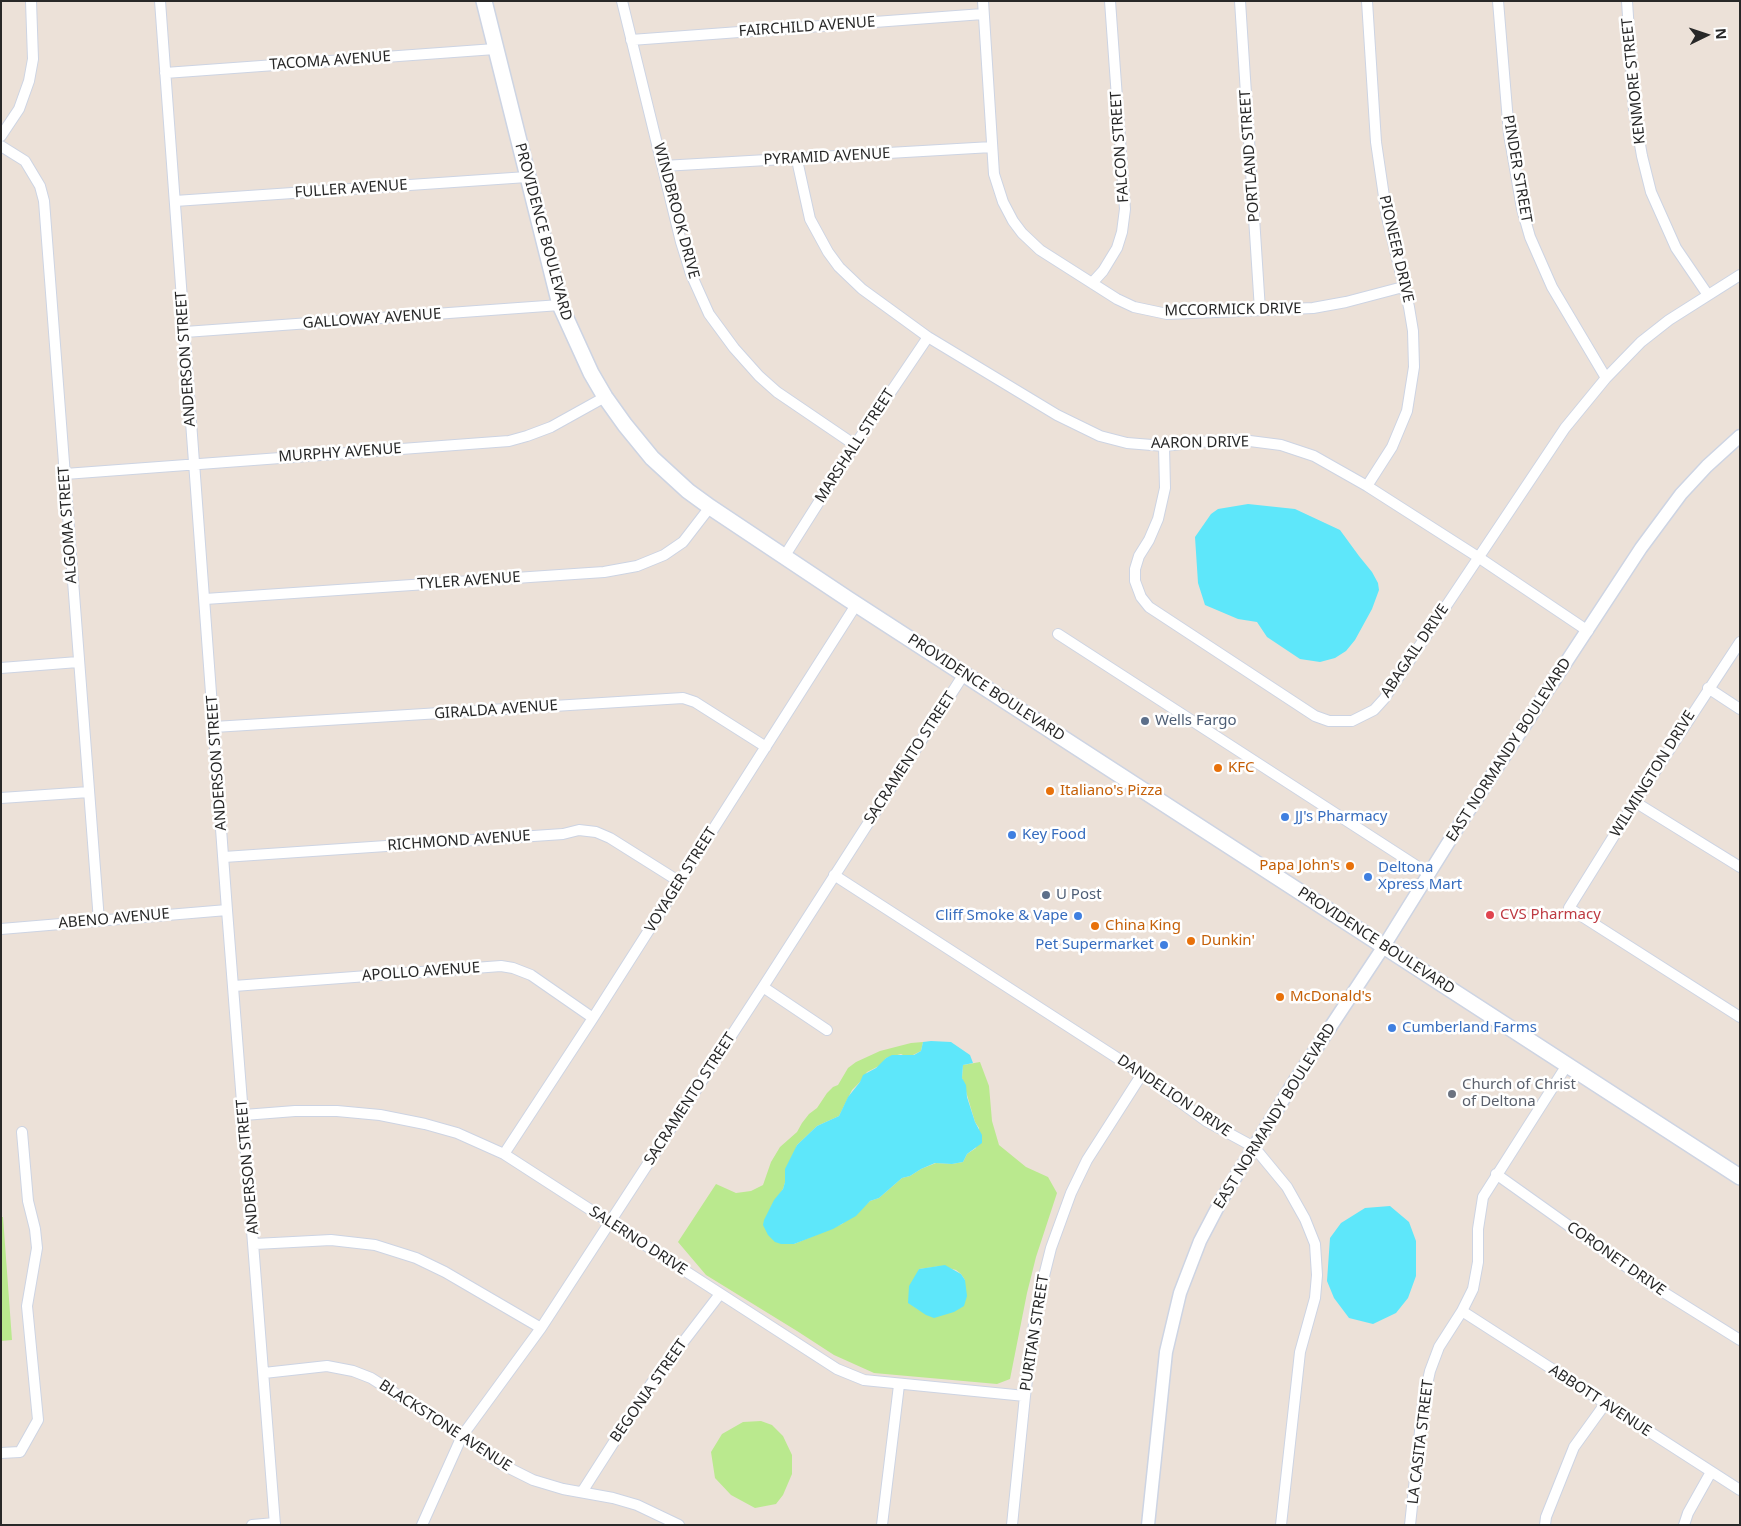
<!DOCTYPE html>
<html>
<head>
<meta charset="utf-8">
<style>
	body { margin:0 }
	#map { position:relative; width:1741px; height:1526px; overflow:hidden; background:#ece1d8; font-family:"Noto Sans",sans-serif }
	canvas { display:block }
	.frame { position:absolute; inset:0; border:2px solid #282828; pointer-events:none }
	.north { position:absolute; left:1681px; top:10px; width:50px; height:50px; -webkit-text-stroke:4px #fff; paint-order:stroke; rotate:86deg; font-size:14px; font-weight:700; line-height:20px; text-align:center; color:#282828 }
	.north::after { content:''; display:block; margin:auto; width:18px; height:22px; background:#282828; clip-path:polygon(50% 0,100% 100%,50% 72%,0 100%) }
</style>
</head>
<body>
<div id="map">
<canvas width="1741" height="1526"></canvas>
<div class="frame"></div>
<div class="north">N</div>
</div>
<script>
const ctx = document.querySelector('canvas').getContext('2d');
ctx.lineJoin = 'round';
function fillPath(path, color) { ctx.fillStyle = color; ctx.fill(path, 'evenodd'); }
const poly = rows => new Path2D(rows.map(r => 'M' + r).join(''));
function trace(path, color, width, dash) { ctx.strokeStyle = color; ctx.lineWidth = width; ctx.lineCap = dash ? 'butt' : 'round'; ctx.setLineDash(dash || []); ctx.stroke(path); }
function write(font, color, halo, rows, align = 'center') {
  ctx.font = font + ' "Noto Sans",sans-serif'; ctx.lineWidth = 5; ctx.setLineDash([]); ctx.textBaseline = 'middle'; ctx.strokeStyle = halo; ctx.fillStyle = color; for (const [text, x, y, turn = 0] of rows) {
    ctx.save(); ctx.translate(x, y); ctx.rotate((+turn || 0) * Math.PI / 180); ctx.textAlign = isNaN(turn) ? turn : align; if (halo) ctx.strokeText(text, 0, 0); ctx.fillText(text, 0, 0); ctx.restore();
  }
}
fillPath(poly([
	[923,1042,921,1051,913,1055,905,1056,901,1054,886,1058,881,1065,867,1072,860,1082,852,1090,839,1116,817,1126,797,1145,783,1189,771,1207,794,1244,842,1224,870,1201,879,1198,902,1178,910,1176,921,1169,936,1163,952,1164,963,1162,967,1154,976,1148,979,1128,975,1122,962,1078,963,1065,980,1062,989,1086,992,1121,999,1145,1026,1167,1048,1177,1057,1193,1036,1257,1027,1293,1010,1379,997,1384,874,1373,834,1355,797,1331,706,1275,678,1242,716,1184,736,1193,751,1191,763,1185,771,1162,780,1147,797,1132,802,1123,809,1114,817,1108,827,1093,833,1087,838,1085,848,1068,856,1062,880,1051,911,1043],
	[941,1266,956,1270,961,1274,965,1280,919,1310,909,1303,919,1269],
	[1,1217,3,1217,12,1340,1,1341],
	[761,1421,772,1425,783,1436,792,1455,792,1474,783,1495,776,1504,755,1508,731,1495,715,1478,711,1452,722,1434,743,1422]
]), '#bae98e');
fillPath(poly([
	[1248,504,1295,509,1340,530,1359,556,1372,572,1378,583,1379,590,1372,609,1355,640,1346,651,1335,658,1320,662,1300,659,1267,637,1257,622,1238,619,1205,605,1198,583,1195,537,1211,514,1218,509],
	[931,1041,951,1042,970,1055,973,1063,963,1065,962,1078,966,1085,967,1097,975,1122,982,1135,982,1143,967,1154,963,1162,952,1164,935,1163,921,1169,910,1176,902,1178,879,1198,870,1201,856,1216,833,1229,794,1244,781,1244,775,1242,768,1235,763,1225,764,1220,774,1200,783,1189,785,1182,785,1169,797,1145,817,1126,839,1116,848,1097,860,1082,863,1075,876,1068,886,1058,892,1055,914,1055,921,1051,923,1042],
	[1390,1206,1409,1222,1416,1241,1416,1276,1408,1298,1396,1313,1373,1324,1349,1318,1334,1298,1327,1281,1330,1238,1341,1223,1365,1208],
	[945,1265,961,1274,965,1280,967,1296,964,1306,954,1312,934,1318,926,1315,908,1303,909,1286,919,1269]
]), '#5ee7fa');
const minor = poly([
	[160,1,227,910,275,1525],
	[622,1,681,242,691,274,709,314,734,348,759,376,777,392,855,445],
	[983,1,994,174,1003,202,1013,221,1022,233,1040,250,1117,299,1134,307,1167,314,1313,308,1346,302,1403,287],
	[1240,1,1260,310],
	[1367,1,1376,142,1387,217,1409,307,1413,331,1414,367,1407,411,1392,447,1367,486],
	[1498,1,1509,134,1522,209,1530,237,1552,287,1606,378],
	[1627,1,1634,110,1642,156,1651,192,1676,248,1708,295],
	[631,40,983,14],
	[165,73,495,49],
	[1,136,19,109,29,81,33,59,31,1],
	[1,146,25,161,40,186,44,201,99,921],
	[797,160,810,219,828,252,839,267,862,289,928,337,1057,415,1100,436,1127,443,1164,446,1198,442,1242,440,1281,445,1314,456,1367,486,1478,557,1588,631],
	[663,166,992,147],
	[175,201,527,177],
	[1092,283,1103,271,1117,248,1122,232,1125,209,1110,1],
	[185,332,560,305],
	[1164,446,1165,488,1158,519,1149,540,1139,556,1135,569,1135,581,1141,597,1149,607,1315,716,1329,721,1352,721,1374,710,1384,699,1565,428,1606,378,1641,342,1669,320,1740,275],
	[65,474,509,441,527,436,551,427,605,397],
	[784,557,855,445,928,337],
	[205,599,604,572,637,566,664,555,683,542,710,507],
	[1058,634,1429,874],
	[1740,642,1635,802,1569,908,1740,1017],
	[1,668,78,662],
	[1708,688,1740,709],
	[214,727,683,698,695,702,766,747],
	[1,798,89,792],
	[1635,802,1740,867],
	[224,857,563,834,579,830,596,832,610,838,680,882],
	[834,875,1142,1074,1206,1121,1254,1147,1287,1187,1305,1219,1315,1244,1317,1275,1315,1298,1300,1352,1281,1525],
	[1,929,227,910],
	[234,986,501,966,513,968,531,975,593,1018],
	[763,987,827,1030],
	[244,1115,295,1111,337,1111,380,1115,425,1124,457,1133,504,1154,837,1369,864,1380,1025,1396],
	[504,1154,593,1018,856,605],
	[1496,1174,1652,1285,1740,1340],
	[255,1244,331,1240,375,1245,416,1258,445,1272,541,1328],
	[1462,1311,1740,1490],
	[264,1373,327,1366,353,1371,371,1378,462,1436,501,1464,533,1480,563,1489,613,1498,637,1505,679,1525],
	[1,1453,20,1452,38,1420,27,1306,37,1248,35,1229,28,1201,22,1132],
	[582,1492,651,1384,720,1294],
	[252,1525,275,1523],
	[422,1525,462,1436,541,1328,763,987,964,674],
	[882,1525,899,1385],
	[1012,1525,1025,1396,1036,1308,1051,1248,1071,1193,1087,1160,1142,1074],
	[1410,1525,1423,1403,1430,1371,1439,1347,1462,1311,1473,1289,1478,1262,1478,1229,1483,1197,1567,1065],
	[1545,1525,1546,1517,1574,1447,1605,1404],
	[1684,1525,1688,1513,1711,1472]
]);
const tertiary = poly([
	[1148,1525,1166,1352,1180,1293,1200,1241,1222,1199,1294,1082,1384,946,1458,827,1641,548,1681,494,1707,466,1740,436]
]);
const secondary = poly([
	[484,1,560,305,591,373,605,397,625,425,652,458,688,491,710,507,848,599,1740,1177]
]);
trace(minor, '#cdd4e3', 12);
trace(tertiary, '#cdd4e3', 15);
trace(secondary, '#cdd4e3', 18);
trace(minor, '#fff', 10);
trace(tertiary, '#fff', 12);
trace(secondary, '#fff', 15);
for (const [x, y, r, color] of [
	[1145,721,5,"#5c6f8a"],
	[1218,768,5,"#e8710a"],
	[1050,791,5,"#e8710a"],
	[1285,817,5,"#3f7fe0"],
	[1012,835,5,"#3f7fe0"],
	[1350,866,5,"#e8710a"],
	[1368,877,5,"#3f7fe0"],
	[1046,895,5,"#5c6f8a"],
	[1490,915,5,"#e0444e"],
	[1078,916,5,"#3f7fe0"],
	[1095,926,5,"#e8710a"],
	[1191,941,5,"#e8710a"],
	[1164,945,5,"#3f7fe0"],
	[1280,997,5,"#e8710a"],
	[1392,1028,5,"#3f7fe0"],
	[1452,1094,5,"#6b7280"]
]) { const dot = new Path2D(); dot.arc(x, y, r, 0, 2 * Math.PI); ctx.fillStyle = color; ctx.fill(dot); trace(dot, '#fff', 2); }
write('15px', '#282828', '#fff', [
	["FAIRCHILD AVENUE",807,27,-4],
	["TACOMA AVENUE",330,61,-4],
	["KENMORE STREET",1634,81,-96],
	["FALCON STREET",1120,147,-94],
	["PORTLAND STREET",1250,156,-94],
	["PYRAMID AVENUE",827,157,-3],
	["PINDER STREET",1517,169,80],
	["FULLER AVENUE",351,189,-4],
	["WINDBROOK DRIVE",676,211,75],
	["PROVIDENCE BOULEVARD",543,232,75],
	["PIONEER DRIVE",1396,249,77],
	["MCCORMICK DRIVE",1233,310,-1],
	["GALLOWAY AVENUE",372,319,-4],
	["ANDERSON STREET",186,359,-94],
	["AARON DRIVE",1200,443,-1],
	["MARSHALL STREET",855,446,-57],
	["MURPHY AVENUE",340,453,-4],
	["ALGOMA STREET",68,525,-94],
	["TYLER AVENUE",469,581,-4],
	["ABAGAIL DRIVE",1415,651,-56],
	["PROVIDENCE BOULEVARD",986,688,33],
	["GIRALDA AVENUE",496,710,-4],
	["EAST NORMANDY BOULEVARD",1509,750,-57],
	["SACRAMENTO STREET",910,758,-57],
	["ANDERSON STREET",217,763,-94],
	["WILMINGTON DRIVE",1653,774,-58],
	["RICHMOND AVENUE",459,841,-4],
	["VOYAGER STREET",681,880,-58],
	["ABENO AVENUE",114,919,-5],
	["PROVIDENCE BOULEVARD",1376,941,33],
	["APOLLO AVENUE",421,972,-4],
	["DANDELION DRIVE",1174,1096,34],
	["SACRAMENTO STREET",690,1099,-57],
	["EAST NORMANDY BOULEVARD",1275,1116,-58],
	["ANDERSON STREET",248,1167,-95],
	["SALERNO DRIVE",638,1241,33],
	["CORONET DRIVE",1616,1259,35],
	["PURITAN STREET",1035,1333,-81],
	["BEGONIA STREET",649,1391,-55],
	["ABBOTT AVENUE",1600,1401,33],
	["BLACKSTONE AVENUE",445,1426,33],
	["LA CASITA STREET",1421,1442,-83]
]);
write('15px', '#4e5e75', '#fff', [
	["Wells Fargo",1155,721],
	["U Post",1056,895]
], 'left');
write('15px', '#c56008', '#fff', [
	["KFC",1228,768],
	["Italiano's Pizza",1060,791],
	["Papa John's",1340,866,"right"],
	["China King",1105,926],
	["Dunkin'",1201,941],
	["McDonald's",1290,997]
], 'left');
write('15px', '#366cbe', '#fff', [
	["JJ's Pharmacy",1295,817],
	["Key Food",1022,835],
	["Deltona",1378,868],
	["Xpress Mart",1378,885],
	["Cliff Smoke & Vape",1068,916,"right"],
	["Pet Supermarket",1154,945,"right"],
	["Cumberland Farms",1402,1028]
], 'left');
write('15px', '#be3a42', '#fff', [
	["CVS Pharmacy",1500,915]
], 'left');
write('15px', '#5b616d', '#fff', [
	["Church of Christ",1462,1085],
	["of Deltona",1462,1102]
], 'left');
</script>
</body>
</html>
